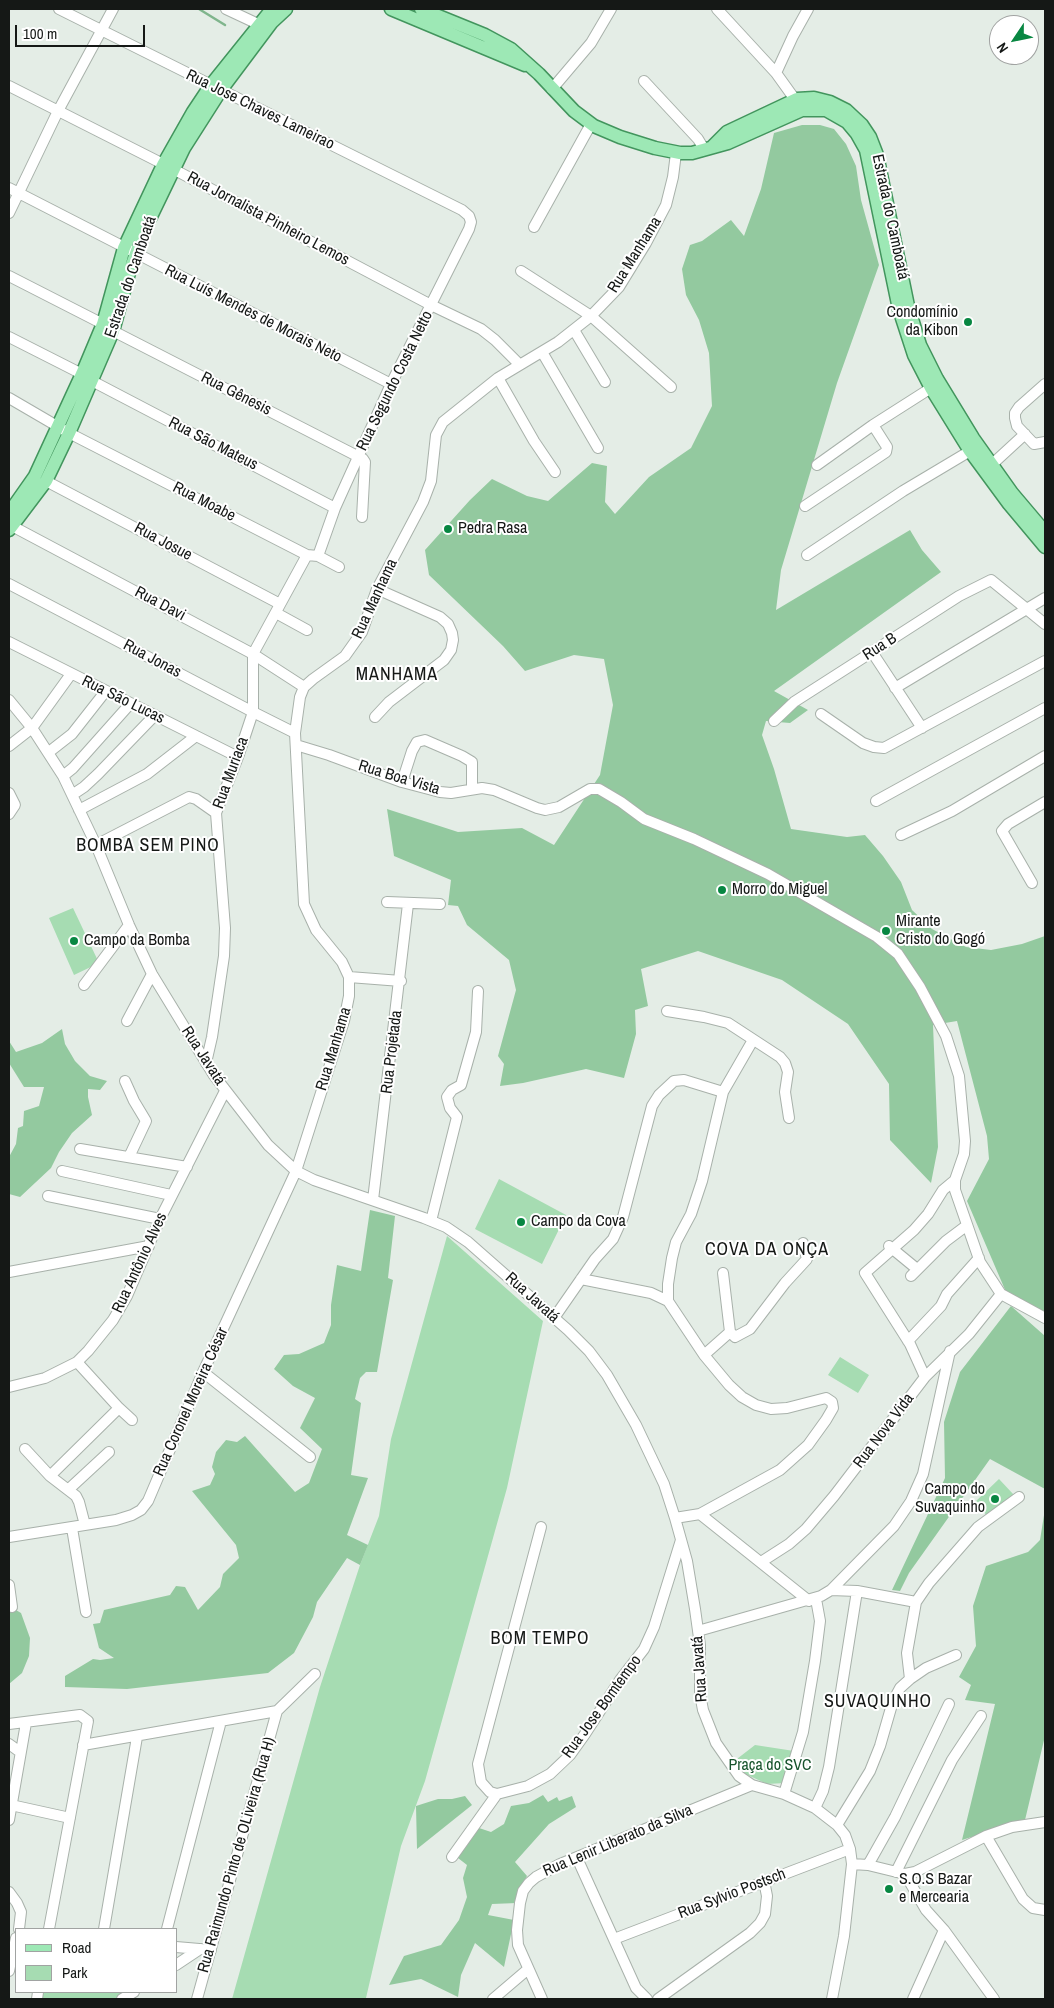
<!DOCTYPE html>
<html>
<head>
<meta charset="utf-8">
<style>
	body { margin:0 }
	#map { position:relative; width:1054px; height:2008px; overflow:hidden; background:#e4ede6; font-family:"Archivo Narrow",sans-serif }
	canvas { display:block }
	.frame { position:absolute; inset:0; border:10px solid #151816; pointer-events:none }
	.legend { position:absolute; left:15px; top:1928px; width:162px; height:65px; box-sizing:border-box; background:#fff; border:1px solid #a1a3a2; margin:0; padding:6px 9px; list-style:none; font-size:15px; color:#151816 }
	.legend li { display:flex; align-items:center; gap:10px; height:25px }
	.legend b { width:25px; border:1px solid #a1a3a2 }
	.north { position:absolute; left:989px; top:15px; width:50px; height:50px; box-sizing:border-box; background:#fff; border:1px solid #a1a3a2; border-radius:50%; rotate:236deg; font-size:14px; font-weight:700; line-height:20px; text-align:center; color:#151816 }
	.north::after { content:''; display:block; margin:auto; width:18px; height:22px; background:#088742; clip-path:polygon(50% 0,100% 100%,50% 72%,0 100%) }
	.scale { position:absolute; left:15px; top:25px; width:130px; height:22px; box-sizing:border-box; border:2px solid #151816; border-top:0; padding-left:6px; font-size:15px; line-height:18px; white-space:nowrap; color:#151816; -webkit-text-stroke:4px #fff; paint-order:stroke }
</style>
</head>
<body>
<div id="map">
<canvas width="1054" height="2008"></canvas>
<div class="frame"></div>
<ul class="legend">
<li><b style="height:6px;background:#9de8b5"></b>Road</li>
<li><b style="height:14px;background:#a6dcb2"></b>Park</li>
</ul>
<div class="north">N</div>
<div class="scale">100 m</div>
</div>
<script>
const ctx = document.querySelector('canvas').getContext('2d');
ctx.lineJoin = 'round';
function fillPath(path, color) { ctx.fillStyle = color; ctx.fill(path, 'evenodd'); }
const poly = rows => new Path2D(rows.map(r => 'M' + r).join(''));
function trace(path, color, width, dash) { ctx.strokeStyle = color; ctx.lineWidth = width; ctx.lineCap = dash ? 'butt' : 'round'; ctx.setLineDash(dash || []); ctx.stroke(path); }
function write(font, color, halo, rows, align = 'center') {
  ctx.font = font + ' "Archivo Narrow",sans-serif'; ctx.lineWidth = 4; ctx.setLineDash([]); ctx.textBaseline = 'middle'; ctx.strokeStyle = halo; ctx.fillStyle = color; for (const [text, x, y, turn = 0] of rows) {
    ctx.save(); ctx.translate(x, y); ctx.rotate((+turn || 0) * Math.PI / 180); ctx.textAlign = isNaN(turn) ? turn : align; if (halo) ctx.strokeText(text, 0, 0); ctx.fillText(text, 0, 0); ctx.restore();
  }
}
fillPath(poly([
	[73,908,99,963,74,975,49,918],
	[499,1179,566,1215,542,1264,475,1229],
	[447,1236,543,1321,507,1488,425,1781,401,1846,366,1998,365,1999,232,1999,320,1687,360,1565,379,1516,391,1439],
	[840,1357,869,1375,858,1393,828,1375],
	[999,1479,1014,1495,989,1518,975,1502],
	[755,1745,794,1751,785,1783,767,1784,739,1771,733,1762],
	[42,1992,126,1992,114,1999,40,1999]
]), '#a6dcb2');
fillPath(poly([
	[802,125,820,125,834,129,846,144,856,166,861,200,879,265,837,383,781,570,776,610,910,530,922,550,941,572,774,691,808,710,790,723,766,721,762,735,774,769,791,829,847,837,865,835,883,856,901,882,912,910,932,929,966,947,991,950,1022,944,1045,936,1045,1318,1009,1299,967,1201,989,1159,987,1136,957,1021,933,1025,938,1147,931,1183,890,1140,889,1084,848,1024,782,980,698,951,641,969,648,1006,635,1010,636,1034,624,1078,586,1069,523,1083,500,1086,504,1064,498,1056,516,990,509,960,467,925,458,906,448,905,451,880,394,856,387,809,458,832,522,828,554,845,600,775,613,705,604,659,574,655,525,671,503,646,429,575,425,550,470,500,492,479,527,496,548,501,592,463,607,466,605,502,615,514,649,477,691,448,712,406,709,353,699,320,686,295,682,269,690,245,702,241,731,220,744,236,761,189,774,133],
	[62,1029,65,1044,75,1061,90,1076,107,1081,100,1090,88,1089,88,1097,92,1115,72,1133,59,1152,51,1168,20,1197,9,1194,9,1157,16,1144,18,1128,23,1126,24,1111,39,1106,44,1087,24,1087,9,1063,9,1041,16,1052,42,1043],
	[370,1210,395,1216,388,1278,393,1280,377,1372,366,1372,360,1378,355,1399,361,1403,351,1475,368,1478,347,1535,368,1545,360,1565,347,1558,317,1602,313,1617,294,1653,268,1673,127,1689,65,1687,65,1676,93,1659,100,1660,114,1658,99,1648,93,1624,100,1623,104,1610,170,1595,176,1586,185,1587,198,1610,220,1587,223,1574,239,1558,236,1545,192,1491,210,1485,215,1474,212,1467,216,1452,226,1440,237,1442,245,1436,295,1492,309,1483,322,1449,300,1428,315,1398,293,1386,274,1369,284,1355,299,1354,324,1343,331,1325,331,1305,337,1265,361,1271],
	[1011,1306,1045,1336,1045,1489,990,1459,909,1573,900,1591,892,1590,945,1478,944,1422,960,1372],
	[1045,1509,1045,1736,1025,1820,962,1840,995,1704,965,1700,971,1685,959,1677,976,1646,973,1606,986,1566,1028,1552,1040,1540],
	[9,1606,21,1613,30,1638,29,1656,22,1673,9,1684],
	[543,1795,548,1802,557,1797,559,1801,572,1796,576,1807,549,1824,515,1862,527,1876,521,1886,517,1903,492,1904,488,1915,514,1920,504,1967,475,1943,461,1975,458,1997,421,1979,389,1985,404,1956,441,1945,459,1920,467,1897,463,1878,467,1865,458,1858,476,1827,491,1832,504,1824,511,1806,529,1803],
	[465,1796,472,1805,417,1849,416,1806,438,1799,452,1799]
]), '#93c99f');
trace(poly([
	[199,9,225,25]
]), '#7fb58c', 2.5);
const minor = poly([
	[59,9,462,210,469,216,471,222,469,229,391,384,335,508,318,556],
	[226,9,258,24],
	[717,9,776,73,799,105],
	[776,73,793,36,808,9],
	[644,81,698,139,704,149],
	[9,86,173,169,431,305,481,329,495,340,519,364],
	[552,89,591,43,611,9],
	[9,188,391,384],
	[9,213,58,111,113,9],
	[534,227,591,124],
	[521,271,591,316,671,387],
	[9,276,103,324],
	[574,330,605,382],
	[113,331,363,459,365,462,362,517],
	[9,337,82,374],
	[542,352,598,448],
	[498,378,534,441,555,472],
	[92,381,335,508],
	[1045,384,1019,407,1015,413,1015,418,1017,426,1034,444,1045,442],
	[9,398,69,433,307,555,318,556,339,567],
	[817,465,873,425,931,388],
	[987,469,1025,434],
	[46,481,280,604],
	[805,506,886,452,887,447,873,425],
	[12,526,253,654,304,687],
	[807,555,903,491,970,451],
	[9,584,253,712,295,733],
	[276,613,307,630],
	[9,642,238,757],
	[872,652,922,728],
	[895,688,1045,598],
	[9,700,32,728,63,776,96,845,129,925,152,974,213,1074,268,1145,296,1171,314,1180,424,1218,446,1227,468,1242,568,1330,589,1351,607,1375,636,1425,664,1484,675,1518,687,1561,695,1609,700,1645,700,1694,703,1710,716,1743,739,1776,752,1785,784,1794,815,1808,837,1825,845,1835,850,1849,852,1864,844,1936,832,1999],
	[821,714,863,743,874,747,884,748,1045,661],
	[375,717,389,702,444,660,451,650,453,640,452,633,448,624,440,617,377,589],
	[774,721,794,702,872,652,959,596,991,580,1045,624],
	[296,745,329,755,402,782,440,792,451,793,482,788,494,790,537,808,545,810,559,807,590,789,599,789,621,802,644,819,694,839,768,874,877,937,898,954,920,987,946,1036,959,1076,965,1141,964,1154,955,1180,955,1190,980,1262,1001,1294,1045,1318],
	[9,746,32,728,71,674],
	[49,752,72,734,105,692],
	[63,776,73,768,130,704],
	[402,782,412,751,417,742,425,740,462,756,472,762,472,789],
	[9,793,15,805,9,814],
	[72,795,84,787,98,774,155,715],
	[876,801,1045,708],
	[79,810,147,774,196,736],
	[901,835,952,811,1045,756],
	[96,845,189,797,196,799,216,813],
	[1032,883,1002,831,1008,824,1045,802],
	[387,902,440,904],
	[349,977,401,981],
	[84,985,129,925],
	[667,1011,704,1017,728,1023,780,1057,785,1063,788,1072,785,1092,789,1118],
	[127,1021,152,974],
	[206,1063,212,1037,224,956,225,928,216,813,238,757,253,712,253,654,307,555],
	[125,1081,134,1101,146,1121,129,1157],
	[80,1149,187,1167],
	[62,1171,171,1195],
	[48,1196,160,1219],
	[373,1200,408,904],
	[431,1221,457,1117,450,1108,447,1097,452,1090,461,1085,476,1032,478,991],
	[889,1246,917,1269],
	[9,1272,149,1246],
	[911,1276,946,1241,966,1226],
	[581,1279,651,1293,668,1301,704,1355,729,1385,742,1397,756,1405,771,1409,787,1408,826,1398,832,1402,833,1408,826,1420,808,1445,780,1470,700,1514,675,1518],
	[668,1301,668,1284,672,1258,676,1242,691,1214,702,1181,723,1092,753,1040],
	[554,1318,595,1259,613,1239,623,1217,652,1106,659,1095,674,1081,684,1080,723,1092],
	[730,1332,735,1337,750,1329,785,1283,807,1259,803,1243],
	[908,1341,941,1306,947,1294,979,1258],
	[704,1355,730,1332,723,1273],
	[77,1362,119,1408,132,1420],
	[203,1372,310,1457],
	[925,1377,910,1344,865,1273,914,1230,928,1214,943,1190,955,1180],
	[9,1387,45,1378,77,1362,88,1351,113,1320,127,1296,160,1219,225,1091],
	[25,1449,50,1476,76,1496,79,1502,85,1525],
	[50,1476,119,1408],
	[69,1489,109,1452],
	[700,1514,809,1601],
	[541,1527,478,1764,481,1782,490,1792,497,1794,528,1786,550,1774,570,1755,585,1734,620,1680,644,1649,654,1627,681,1540],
	[72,1528,86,1612],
	[9,1537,116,1520,132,1515,141,1510,148,1501,203,1372,296,1171,344,1021,349,996,349,977,342,962,316,930,304,904,295,733,300,697,304,687,313,679,345,656,362,632,377,589,423,502,431,481,436,435,443,422,498,378,558,342,591,316,619,287,646,243,666,205,673,177,676,153],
	[761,1562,789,1544,806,1529,834,1496,925,1377,969,1334,1001,1294],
	[9,1585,12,1607],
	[831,1590,857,1591,916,1602],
	[698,1631,821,1596,831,1590,894,1526,911,1501,923,1474,950,1351],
	[910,1679,907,1653,916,1602,929,1583,978,1527,1019,1497],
	[9,1724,80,1715,88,1721,49,1929],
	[9,1744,20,1752],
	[83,1745,277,1711,315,1674],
	[784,1794,803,1732,815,1661,820,1621,816,1599],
	[11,1805,70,1818],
	[815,1808,823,1791,829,1767,857,1591],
	[9,1820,26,1723],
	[837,1825,870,1771,880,1746,893,1701,900,1688,910,1679,926,1668,956,1655],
	[986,1836,1023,1899,1033,1908,1045,1910],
	[452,1857,497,1794],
	[577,1858,636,1988,647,1999],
	[852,1864,868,1865,905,1874,915,1872,986,1836,1012,1827,1045,1822],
	[868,1865,895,1817,949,1704],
	[896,1872,952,1760,981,1716],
	[905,1874,926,1910,944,1930,994,1999],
	[9,1892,17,1903,21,1912,19,1929],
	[104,1929,137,1737],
	[167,1929,221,1721],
	[614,1939,850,1849],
	[176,1947,211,1950],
	[176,1965,200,1949],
	[9,1971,16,1938],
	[37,1999,38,1992],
	[122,1999,134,1992],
	[197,1999,277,1711],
	[493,1999,527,1970],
	[542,1999,518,1945,517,1930,520,1903,523,1891,529,1883,536,1877,560,1864,752,1785],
	[658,1999,750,1933,760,1923,765,1914,767,1896,764,1881],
	[913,1999,944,1930]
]);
const major = poly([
	[391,9,525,65],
	[421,9,485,35,511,49,539,74,574,111,594,126,620,137,655,148,680,153,692,153,728,143,802,110,826,110,847,122,857,134,866,150,899,309,914,355,931,388,970,451,1009,504,1045,547],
	[713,146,727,132,797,99,814,98,830,102,846,110,862,125,870,137,877,155,908,306,920,345,937,379,973,438,1012,493,1045,532],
	[9,513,35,476,82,374,103,324,124,248,163,165,193,112,211,85,272,9],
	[9,530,46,481,69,433,113,331,129,273,144,231,184,148,221,90,272,22,286,9]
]);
trace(minor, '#a8b1aa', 12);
trace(major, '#42955d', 15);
trace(minor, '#fff', 10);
trace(major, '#9de8b5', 12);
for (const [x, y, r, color] of [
	[968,322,5,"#088742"],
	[448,529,5,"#088742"],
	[722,890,5,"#088742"],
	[886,931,5,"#088742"],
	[74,941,5,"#088742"],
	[521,1222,5,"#088742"],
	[995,1499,5,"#088742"],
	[889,1889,5,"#088742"]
]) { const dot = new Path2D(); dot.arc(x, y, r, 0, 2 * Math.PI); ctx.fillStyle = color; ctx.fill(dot); trace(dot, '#fff', 2); }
write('16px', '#151816', '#fff', [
	["Rua Jose Chaves Lameirao",260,110,26],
	["Estrada do Camboatá",890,217,78],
	["Rua Jornalista Pinheiro Lemos",268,219,28],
	["Rua Manhama",635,255,-58],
	["Estrada do Camboatá",131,277,-71],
	["Rua Luís Mendes de Morais Neto",253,314,27],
	["Rua Segundo Costa Netto",395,381,-64],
	["Rua Gênesis",236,394,27],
	["Rua São Mateus",213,444,27],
	["Rua Moabe",204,502,27],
	["Rua Josue",163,542,28],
	["Rua Manhama",375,599,-65],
	["Rua Davi",160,604,28],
	["Rua B",880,647,-33],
	["Rua Jonas",152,659,28],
	["Rua São Lucas",123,700,26],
	["Rua Muriaca",231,773,-70],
	["Rua Boa Vista",399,778,17],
	["Rua Manhama",334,1049,-73],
	["Rua Projetada",392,1052,-83],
	["Rua Javatá",203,1056,57],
	["Rua Antônio Alves",140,1263,-65],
	["Rua Javatá",532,1298,42],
	["Rua Coronel Moreira César",191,1402,-66],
	["Rua Nova Vida",884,1431,-53],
	["Rua Javatá",700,1669,-94],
	["Rua Jose Bomtempo",602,1707,-54],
	["Rua Lenir Liberato da Silva",618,1841,-23],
	["Rua Raimundo Pinto de OLiveira (Rua H)",237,1855,-74],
	["Rua Sylvio Postsch",732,1894,-21]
]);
write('16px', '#151816', '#fff', [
	["Condomínio",958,313,"right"],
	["da Kibon",958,331,"right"],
	["Pedra Rasa",458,529],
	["Morro do Miguel",732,890],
	["Mirante",896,922],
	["Cristo do Gogó",896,940],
	["Campo da Bomba",84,941],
	["Campo da Cova",531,1222],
	["Campo do",985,1490,"right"],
	["Suvaquinho",985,1508,"right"],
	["S.O.S Bazar",899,1880],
	["e Mercearia",899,1898]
], 'left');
write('16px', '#17532c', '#fff', [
	["Praça do SVC",770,1766]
]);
ctx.letterSpacing = '1px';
write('18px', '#151816', '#fff', [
	["MANHAMA",397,675],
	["BOMBA SEM PINO",148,846],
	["COVA DA ONÇA",767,1250],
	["BOM TEMPO",540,1639],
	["SUVAQUINHO",878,1702]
]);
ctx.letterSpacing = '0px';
</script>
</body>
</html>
